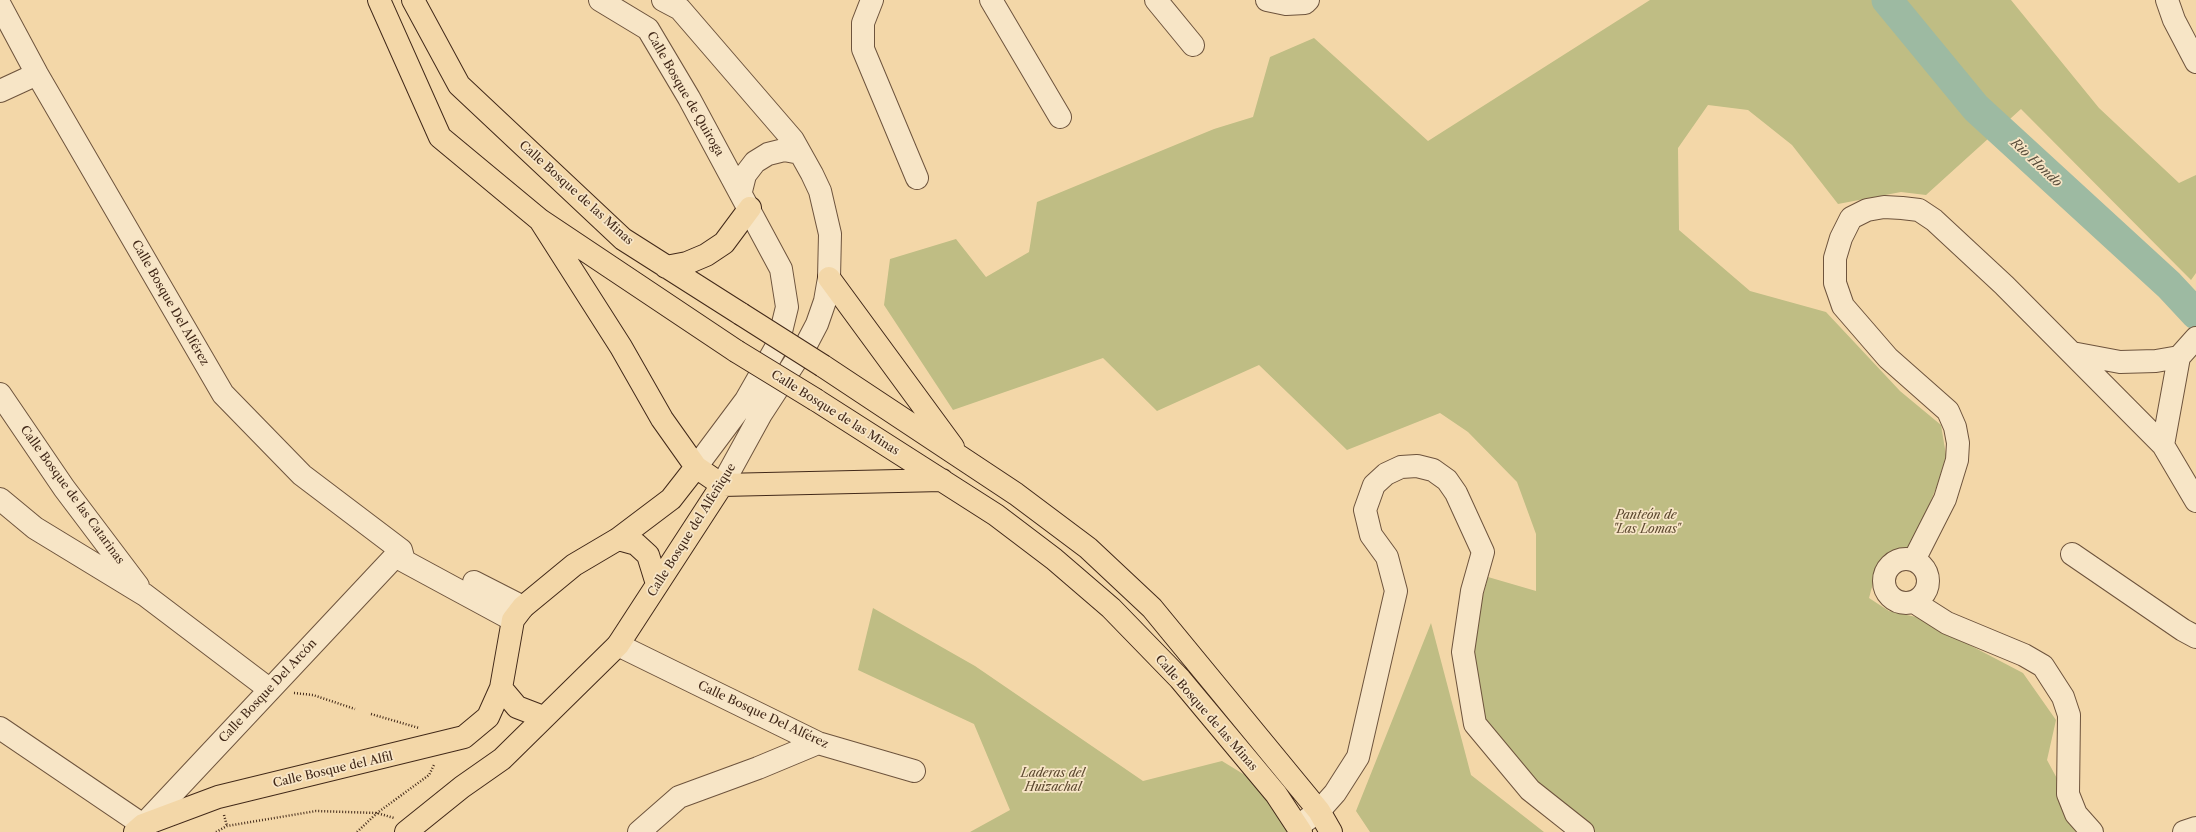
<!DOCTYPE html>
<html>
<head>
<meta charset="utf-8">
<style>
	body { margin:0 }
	canvas { display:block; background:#f3d7a8 }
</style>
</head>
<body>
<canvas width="2196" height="832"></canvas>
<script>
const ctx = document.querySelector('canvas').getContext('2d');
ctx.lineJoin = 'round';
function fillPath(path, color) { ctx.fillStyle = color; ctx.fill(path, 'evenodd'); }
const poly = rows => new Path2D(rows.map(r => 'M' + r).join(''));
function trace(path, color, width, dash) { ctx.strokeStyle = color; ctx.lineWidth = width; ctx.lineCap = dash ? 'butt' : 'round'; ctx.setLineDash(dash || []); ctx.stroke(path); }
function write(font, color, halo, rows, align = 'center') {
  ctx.font = font + ' "Libre Caslon Text",serif'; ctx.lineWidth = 3.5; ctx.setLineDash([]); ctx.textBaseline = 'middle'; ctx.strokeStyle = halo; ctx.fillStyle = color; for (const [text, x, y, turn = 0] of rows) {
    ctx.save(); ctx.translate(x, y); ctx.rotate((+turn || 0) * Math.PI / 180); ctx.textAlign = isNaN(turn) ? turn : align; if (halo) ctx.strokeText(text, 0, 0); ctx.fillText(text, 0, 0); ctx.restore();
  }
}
fillPath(poly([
	[1650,0,2011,0,2099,108,2179,183,2196,175,2196,273,2191,280,2021,109,1926,195,1901,192,1838,204,1792,145,1748,110,1708,105,1678,148,1679,230,1750,291,1826,312,1900,391,1941,425,1946,455,1938,484,1911,546,1885,554,1875,576,1869,598,1889,611,1916,617,2023,673,2056,720,2047,760,2086,832,1594,832,1536,784,1482,721,1469,649,1488,577,1536,591,1536,534,1517,482,1468,432,1440,413,1347,450,1259,365,1157,411,1103,358,953,410,884,305,890,259,956,239,986,277,1029,252,1037,202,1214,129,1253,117,1270,57,1314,38,1428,141],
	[873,608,975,666,1143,781,1222,761,1276,794,1298,832,970,832,1010,810,974,724,858,670],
	[1431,623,1471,775,1544,832,1370,832,1356,811]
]), '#bfbd84');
trace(poly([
	[1887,0,1976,108,2169,285,2196,314]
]), '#9dbaa2', 31);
const minor = poly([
	[600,0,648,29,689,98,781,269,787,307,778,344,746,400,696,467],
	[663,0,680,9,793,140,812,174,820,191,830,234,829,278,825,301,817,324,806,345,761,414,722,485],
	[872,0,863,23,863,49,917,178],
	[991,0,1060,117],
	[1156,0,1193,45],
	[1267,0,1286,4,1305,3,1308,0],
	[2167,0,2174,20,2196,62],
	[0,5,37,74,223,394,302,475,401,550,404,561,513,620],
	[0,91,37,74],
	[741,191,745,175,755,162,768,154,784,150,800,153],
	[2072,353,2120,362,2156,361,2179,357],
	[0,394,64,488,138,586],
	[2163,445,2179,357,2196,338],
	[0,499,35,528,145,595,269,689],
	[2072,554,2183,630,2196,637],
	'1884 581a22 22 0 1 1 44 0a22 22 0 1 1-44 0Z',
	[1914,560,1945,499,1957,460,1958,443,1955,427,1948,411,1888,358,1843,306,1835,283,1835,258,1841,238,1851,218,1867,210,1884,207,1902,208,1919,210,1934,220,2004,285,2163,445,2196,501],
	[474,582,523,607],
	[1914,602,1947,623,2024,655,2043,666,2063,697,2069,715,2068,794,2076,814,2092,832],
	[618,645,818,743,914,771],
	[0,728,143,825,401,550],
	[1298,826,1319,811,1335,793,1358,757,1396,591,1387,557,1371,535,1365,510,1374,485,1386,474,1401,467,1417,466,1433,470,1447,480,1456,493,1483,552,1472,591,1463,652,1475,724,1530,790,1583,832],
	[639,832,679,797,758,768,818,743],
	[2184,832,2196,828]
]);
const major = poly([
	[379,0,440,137,540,220,736,351],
	[413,0,459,85,623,239,741,314],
	[540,220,621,347,662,419,696,467,722,485,942,480],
	[666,267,687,263,706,255,724,243,750,208],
	[829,278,953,447],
	[823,366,1016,494,1088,548,1152,608,1319,811,1331,832],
	[816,400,996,515,1054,559,1111,608,1180,679,1276,794,1301,832],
	[618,539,636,544,648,555,657,584],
	[501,688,517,707,543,717],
	[135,832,143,825,218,797,464,737,488,717,501,688,513,620,523,607,574,565,618,539,671,499,696,467],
	[406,832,462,787,502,759,618,645,722,485]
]);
trace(minor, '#6e543d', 24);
trace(major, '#422919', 24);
trace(poly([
	[294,693,313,695,355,709],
	[371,714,419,728],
	[224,815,227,826],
	[216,832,227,826,316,811,377,813,394,818],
	[357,832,377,813,429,775,434,765]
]), '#422919', 2.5, [1, 2]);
trace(minor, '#f7e5c6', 22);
trace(major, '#f3d7a8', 22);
const majorBridge = poly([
	[741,314,823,366],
	[736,351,816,400]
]);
trace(majorBridge, '#422919', 24, []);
trace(majorBridge, '#f3d7a8', 22);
write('12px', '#422919', '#f7e5c6', [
	["Calle Bosque de Quiroga",685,94,60],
	["Calle Bosque de las Minas",576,193,42],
	["Calle Bosque Del Alférez",170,303,60],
	["Calle Bosque de las Minas",835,413,32],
	["Calle Bosque de las Catarinas",72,495,54],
	["Calle Bosque del Alfeñique",692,530,-58],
	["Calle Bosque Del Arcón",268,691,-47],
	["Calle Bosque de las Minas",1206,713,49],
	["Calle Bosque Del Alférez",763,715,25],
	["Calle Bosque del Alfil",333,770,-13]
]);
write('italic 12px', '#5b472e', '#f7e5c6', [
	["Panteón de",1646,516],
	["\"Las Lomas\"",1646,530],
	["Laderas del",1053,774],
	["Huizachal",1053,788]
]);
write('italic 13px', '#594d3b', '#f7e5c6', [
	["Rio Hondo",2036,163,43]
]);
</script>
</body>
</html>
